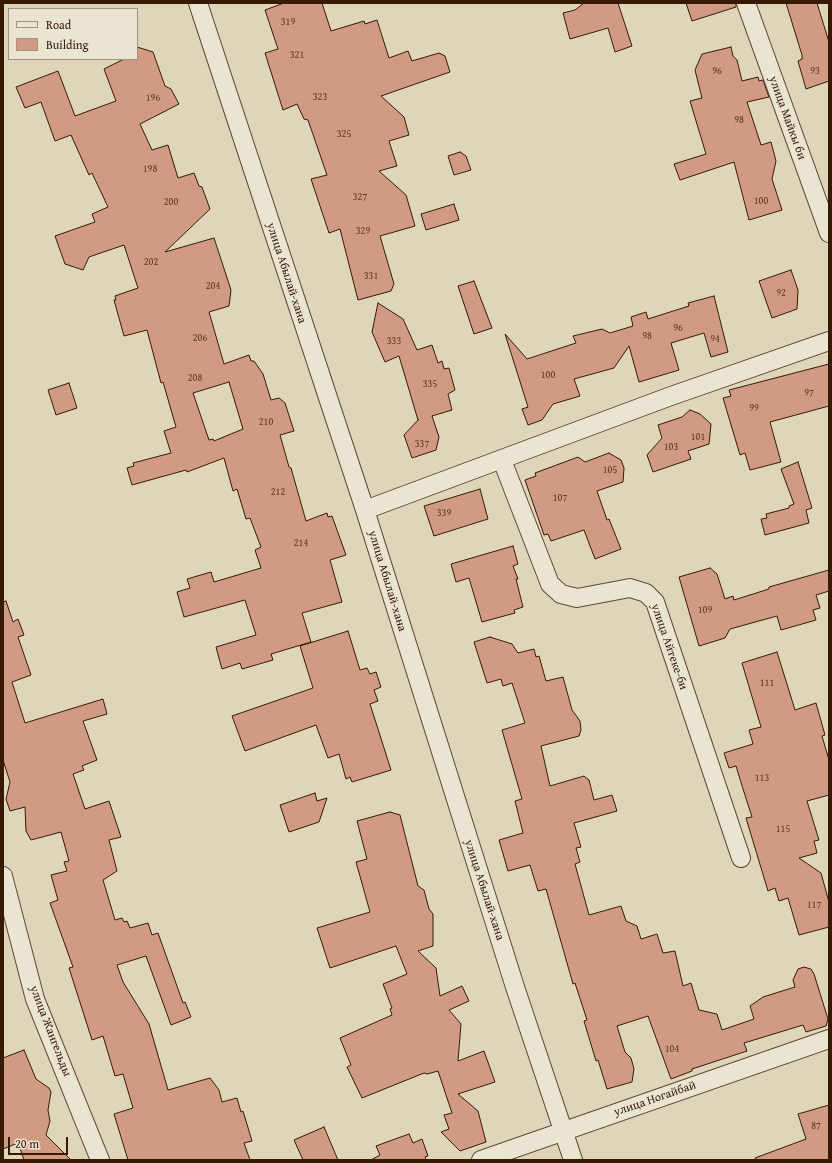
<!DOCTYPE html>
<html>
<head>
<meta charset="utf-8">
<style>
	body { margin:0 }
	#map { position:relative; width:832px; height:1163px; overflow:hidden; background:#dfd5bb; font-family:"Gentium Book Plus",serif }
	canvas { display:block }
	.frame { position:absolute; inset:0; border:4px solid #361a03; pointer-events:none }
	.legend { position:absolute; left:8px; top:8px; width:130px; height:52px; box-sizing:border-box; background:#eae4d3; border:1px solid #a29380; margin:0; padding:5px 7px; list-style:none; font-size:12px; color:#361a03 }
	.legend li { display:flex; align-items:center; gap:8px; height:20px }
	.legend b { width:20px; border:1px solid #a29380 }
	.scale { position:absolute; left:8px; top:1137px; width:60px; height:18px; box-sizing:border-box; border:2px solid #361a03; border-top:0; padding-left:5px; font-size:12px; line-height:14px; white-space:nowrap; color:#361a03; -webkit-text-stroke:3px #eae4d3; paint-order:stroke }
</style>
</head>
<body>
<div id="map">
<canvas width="832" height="1163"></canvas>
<div class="frame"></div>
<ul class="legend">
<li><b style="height:5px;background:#eae4d3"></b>Road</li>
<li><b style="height:11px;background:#d19a83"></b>Building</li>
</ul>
<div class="scale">20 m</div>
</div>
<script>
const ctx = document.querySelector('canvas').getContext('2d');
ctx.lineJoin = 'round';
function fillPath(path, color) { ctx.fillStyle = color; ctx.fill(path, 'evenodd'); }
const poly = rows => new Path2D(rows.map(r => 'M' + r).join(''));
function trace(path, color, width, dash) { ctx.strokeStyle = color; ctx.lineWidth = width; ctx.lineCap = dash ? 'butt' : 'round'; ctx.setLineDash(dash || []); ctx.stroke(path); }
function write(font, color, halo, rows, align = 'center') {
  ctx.font = font + ' "Gentium Book Plus",serif'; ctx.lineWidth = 3; ctx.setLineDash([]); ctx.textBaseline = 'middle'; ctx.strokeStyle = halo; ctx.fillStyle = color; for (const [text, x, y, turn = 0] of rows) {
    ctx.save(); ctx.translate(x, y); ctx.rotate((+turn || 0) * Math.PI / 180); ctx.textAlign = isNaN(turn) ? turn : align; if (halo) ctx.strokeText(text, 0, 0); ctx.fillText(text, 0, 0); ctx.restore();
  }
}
const building = poly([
	[284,3,322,3,331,31,364,21,365,24,377,20,389,58,408,51,412,61,439,53,445,56,450,72,381,96,404,117,409,135,389,141,397,166,379,171,406,195,415,226,380,236,394,284,391,291,358,300,340,229,329,233,311,179,327,175,308,120,304,119,297,104,283,110,265,53,278,49,265,10,284,3],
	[584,3,618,3,632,46,615,52,608,28,570,39,563,13,575,10,584,3],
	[686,3,736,3,736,7,692,21,686,3],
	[786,3,817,3,829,42,829,81,806,89,798,61,802,59,802,55,786,3],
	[137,47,153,52,165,86,171,89,179,104,140,124,152,150,168,145,178,178,194,173,199,186,202,187,210,209,165,252,214,238,231,290,229,306,209,312,224,364,249,355,251,361,254,361,263,374,271,400,279,398,285,403,294,431,280,435,289,467,291,468,306,521,327,513,328,517,332,516,346,555,330,560,342,602,302,613,311,642,271,654,273,660,242,669,240,663,222,669,216,647,256,635,245,600,184,617,177,592,190,588,187,579,211,572,214,582,261,568,255,550,261,547,250,518,246,519,237,489,233,491,224,458,187,472,186,470,132,485,127,468,134,466,133,463,171,453,164,431,176,427,163,382,161,383,147,330,124,336,114,300,116,300,115,296,138,288,124,245,89,257,83,270,65,264,55,236,95,222,92,214,108,207,92,173,89,175,71,135,55,141,41,102,25,108,16,87,58,71,75,116,116,101,104,69,124,59,137,59,137,47],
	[229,382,243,429,214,441,213,439,209,440,193,393,229,382],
	[731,47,733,56,737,60,742,81,758,77,759,81,763,80,769,97,747,102,761,145,771,142,776,161,772,179,782,210,749,220,734,162,680,180,674,164,706,154,690,101,702,98,695,70,702,54,731,47],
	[460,152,466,156,471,170,454,175,448,156,460,152],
	[454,204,459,220,426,230,421,214,454,204],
	[791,270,798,290,797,309,772,318,759,281,791,270],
	[474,281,492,328,474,334,458,286,474,281],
	[714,296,728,352,711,357,704,333,671,343,679,370,639,382,629,346,614,368,574,379,580,396,553,404,542,420,528,425,522,409,528,407,505,334,527,359,576,343,573,336,602,329,610,333,633,326,631,317,646,312,648,319,689,306,688,303,714,296],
	[378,303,403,319,417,350,432,345,438,363,442,361,444,369,449,368,455,390,448,394,452,410,432,416,439,437,436,450,412,458,404,435,419,419,418,420,399,356,385,362,372,332,378,303],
	[829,364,829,406,770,422,781,462,750,470,745,453,740,455,723,398,731,396,729,390,829,364],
	[69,383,77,408,56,415,48,390,69,383],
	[690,410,700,414,711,424,709,444,688,451,691,459,653,472,647,455,662,438,658,425,682,417,690,410],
	[609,453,621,460,624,468,623,482,597,491,607,520,609,519,621,549,595,559,584,530,551,541,548,534,544,535,525,480,536,476,535,473,578,457,585,462,609,453],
	[798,462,812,508,806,510,809,523,765,535,761,519,767,518,766,514,789,508,789,506,794,504,781,469,798,462],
	[480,489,488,519,434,536,424,506,480,489],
	[513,546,518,564,513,566,518,579,516,579,523,607,514,610,515,613,482,622,469,578,456,582,451,564,513,546],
	[710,568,717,574,725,599,733,596,734,600,769,589,769,587,829,570,829,591,816,595,820,608,813,610,816,620,781,630,777,616,730,629,725,638,699,646,679,577,710,568],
	[6,601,13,622,18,619,24,635,18,637,31,675,12,682,25,723,103,699,107,714,83,721,97,760,82,766,84,770,73,774,85,809,109,801,121,837,109,840,117,871,103,880,115,920,122,918,124,922,127,921,130,928,148,923,152,935,158,933,183,1003,185,1002,191,1017,171,1025,146,956,117,965,123,982,149,1024,168,1090,210,1078,219,1090,222,1102,237,1098,241,1112,243,1111,252,1141,244,1143,250,1160,128,1160,114,1114,133,1108,123,1074,115,1076,103,1036,92,1040,69,968,73,967,50,903,58,900,51,875,67,871,64,862,69,861,61,832,31,840,26,831,25,807,10,811,6,799,10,782,3,760,3,602,6,601],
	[348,631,360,670,367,668,370,674,376,672,381,687,374,690,378,701,370,704,391,770,352,782,350,777,346,779,339,754,328,758,316,725,245,751,232,716,313,688,300,646,348,631],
	[490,637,512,644,518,653,534,649,536,657,539,656,546,681,563,677,572,710,580,721,581,730,579,736,541,746,550,786,584,776,589,780,594,800,612,795,617,811,574,823,581,847,576,848,580,862,575,864,589,915,621,906,626,921,637,926,641,939,657,934,663,953,675,951,683,986,691,983,699,1010,717,1014,722,1030,754,1019,750,1006,763,997,795,987,793,980,798,969,804,967,811,969,814,974,828,1019,826,1026,806,1032,803,1025,744,1043,747,1051,692,1069,692,1071,671,1079,648,1016,617,1026,625,1052,631,1058,634,1069,632,1082,607,1089,598,1060,596,1061,584,1021,587,1020,575,983,573,984,546,889,538,891,530,865,508,871,499,840,523,833,515,801,522,799,502,730,525,723,512,683,503,686,501,679,487,683,474,642,490,637],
	[777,652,795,710,816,703,825,735,822,736,829,760,829,795,807,801,819,840,814,841,817,853,799,858,821,873,829,902,829,927,799,935,788,898,779,901,775,888,768,891,746,818,752,817,743,789,736,766,729,768,724,753,753,744,749,730,761,727,742,663,777,652],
	[315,793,317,801,327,798,319,822,289,832,280,805,315,793],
	[390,812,400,815,418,886,424,890,429,909,433,914,433,946,418,951,436,968,440,996,462,986,469,1001,449,1010,461,1024,458,1061,484,1051,495,1082,458,1094,478,1111,486,1142,460,1151,441,1132,449,1129,444,1115,452,1113,438,1071,427,1074,424,1073,362,1098,347,1067,351,1065,340,1038,392,1015,390,1009,392,1008,383,984,407,974,396,946,330,968,317,928,370,912,356,862,367,859,357,821,390,812],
	[24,1050,36,1079,49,1088,51,1092,48,1110,50,1121,46,1135,71,1160,24,1160,18,1143,3,1149,3,1058,24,1050],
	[829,1105,829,1160,756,1160,755,1158,806,1139,798,1114,829,1105],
	[324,1127,338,1160,303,1160,294,1140,324,1127],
	[409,1134,413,1143,422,1139,428,1156,425,1157,426,1160,371,1160,380,1155,376,1146,409,1134]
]);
fillPath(building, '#d19a83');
trace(building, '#361a03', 1);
const street = poly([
	[198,3,365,510,515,987,573,1160],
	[746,3,829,233],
	[502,460,550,584,561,594,577,598,630,588,646,593,655,602,741,858],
	[365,510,671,396,829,341],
	[3,876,35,999,100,1160],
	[481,1160,829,1039]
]);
trace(street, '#604931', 20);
trace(street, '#eae4d3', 18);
write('10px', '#5d3a23', null, [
	["319",288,22],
	["321",297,55],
	["96",717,71],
	["93",815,71],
	["323",320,97],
	["196",153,98],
	["98",739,120],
	["325",344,134],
	["198",150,169],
	["327",360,197],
	["100",761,201],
	["200",171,202],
	["329",363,231],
	["202",151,262],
	["331",371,276],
	["204",213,286],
	["92",781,293],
	["96",678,328],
	["98",647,336],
	["206",200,338],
	["94",715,339],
	["333",394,341],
	["100",548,375],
	["208",195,378],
	["335",430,384],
	["97",809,393],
	["99",754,408],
	["210",266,422],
	["101",698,437],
	["337",422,444],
	["103",671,447],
	["105",610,470],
	["212",278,492],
	["107",560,498],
	["339",444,513],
	["214",301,543],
	["109",705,610],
	["111",767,683],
	["113",762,778],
	["115",783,829],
	["117",814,905],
	["104",672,1049],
	["87",816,1126]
]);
write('12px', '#361a03', '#eae4d3', [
	["улица Майкы би",787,118,70],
	["улица Абылай-хана",286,273,72],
	["улица Абылай-хана",387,581,73],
	["улица Айтеке-би",669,647,71],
	["улица Абылай-хана",484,890,72],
	["улица Жангельды",50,1031,69],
	["улица Ногайбай",655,1099,-19]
]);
</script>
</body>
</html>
